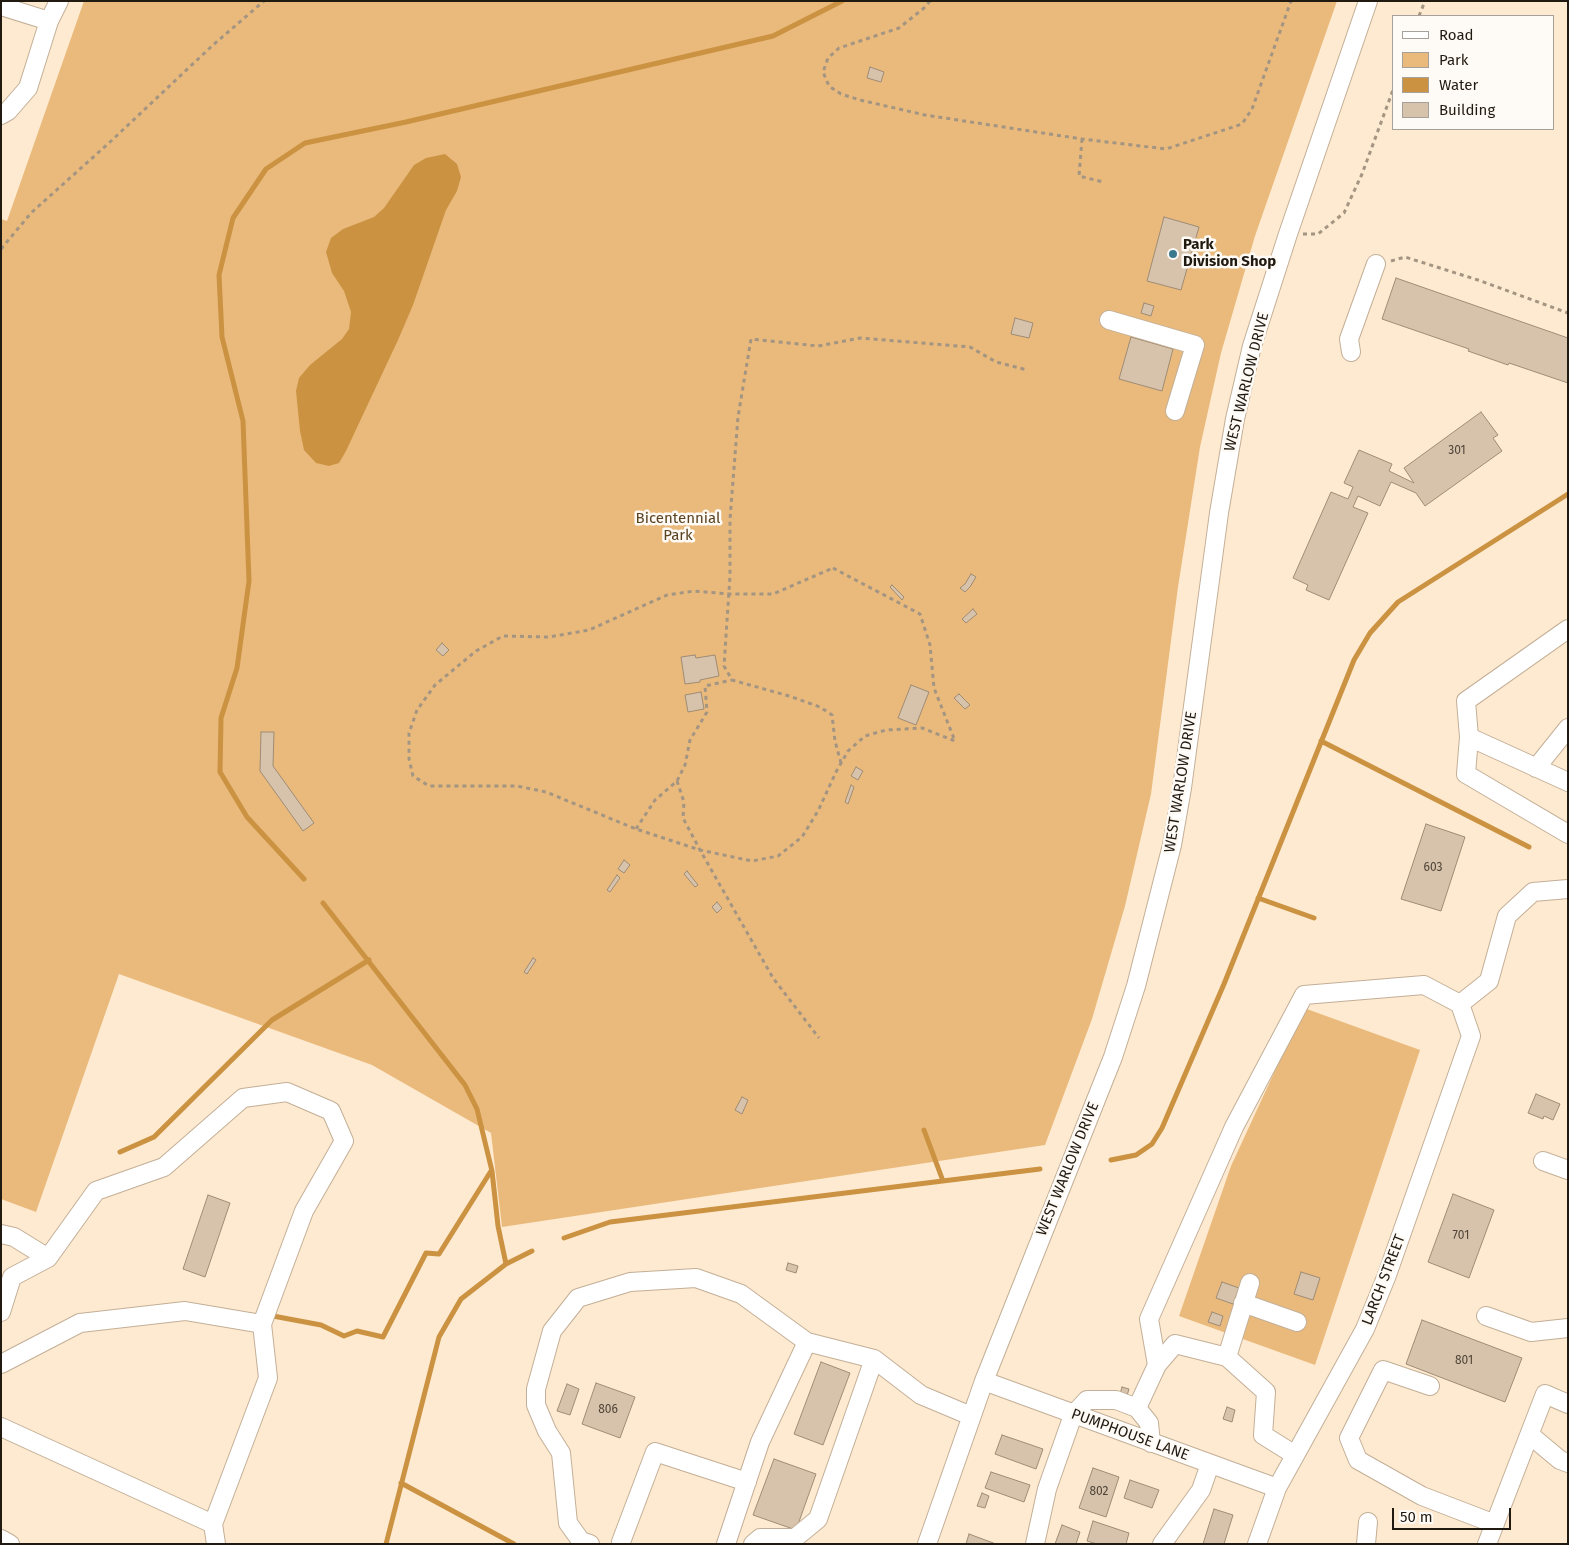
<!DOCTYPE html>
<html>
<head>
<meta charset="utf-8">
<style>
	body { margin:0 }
	#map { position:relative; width:1569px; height:1545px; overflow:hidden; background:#feead0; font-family:"Fira Sans",sans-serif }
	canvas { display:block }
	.frame { position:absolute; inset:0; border:2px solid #211a11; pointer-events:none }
	.legend { position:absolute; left:1392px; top:15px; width:162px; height:115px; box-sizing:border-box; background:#fefaf5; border:1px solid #a6a09a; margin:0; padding:6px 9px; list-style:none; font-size:15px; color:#211a11 }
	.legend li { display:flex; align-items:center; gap:10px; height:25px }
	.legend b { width:25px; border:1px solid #a6a09a }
	.scale { position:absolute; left:1392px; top:1508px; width:119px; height:22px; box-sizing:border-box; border:2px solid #211a11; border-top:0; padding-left:6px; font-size:15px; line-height:18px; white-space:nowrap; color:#211a11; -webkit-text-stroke:4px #fefaf5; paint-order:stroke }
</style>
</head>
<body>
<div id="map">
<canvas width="1569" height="1545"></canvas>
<div class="frame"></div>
<ul class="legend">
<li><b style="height:6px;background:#fff"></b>Road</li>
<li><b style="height:14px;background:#eaba7c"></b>Park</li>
<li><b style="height:14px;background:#cb9242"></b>Water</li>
<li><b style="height:14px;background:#d7c3ab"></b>Building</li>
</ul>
<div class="scale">50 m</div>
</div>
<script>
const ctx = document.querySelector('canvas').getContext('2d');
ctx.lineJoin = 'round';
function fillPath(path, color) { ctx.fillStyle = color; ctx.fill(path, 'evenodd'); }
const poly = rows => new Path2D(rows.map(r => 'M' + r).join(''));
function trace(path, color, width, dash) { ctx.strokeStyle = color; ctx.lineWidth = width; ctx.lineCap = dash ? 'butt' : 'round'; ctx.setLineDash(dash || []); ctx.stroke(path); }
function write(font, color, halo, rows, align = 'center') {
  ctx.font = font + ' "Fira Sans",sans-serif'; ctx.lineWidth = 5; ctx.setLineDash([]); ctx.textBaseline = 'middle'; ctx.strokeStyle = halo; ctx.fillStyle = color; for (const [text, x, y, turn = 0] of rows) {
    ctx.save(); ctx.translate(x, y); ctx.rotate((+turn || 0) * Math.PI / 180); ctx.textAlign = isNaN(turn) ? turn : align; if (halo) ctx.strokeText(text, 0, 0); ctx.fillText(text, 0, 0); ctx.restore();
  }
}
fillPath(poly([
	[84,1,1337,1,1255,236,1221,353,1200,447,1178,587,1151,794,1125,906,1092,1019,1045,1145,502,1227,491,1133,372,1065,119,974,36,1212,1,1199,1,219,7,221],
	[1304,1008,1420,1050,1315,1365,1179,1316,1231,1166]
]), '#eaba7c');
fillPath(poly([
	[445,154,457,164,461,177,457,191,446,210,413,305,398,340,346,451,339,463,329,466,316,463,304,450,300,431,296,391,299,378,310,365,342,339,349,329,351,312,344,291,332,273,326,252,331,238,343,229,374,217,384,208,414,165,426,158]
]), '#cb9242');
trace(poly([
	[1321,741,1529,847],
	[304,879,247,817,220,772,221,718,237,668,249,581,243,421,222,337,219,275,233,218,266,169,305,143,406,122,773,36,842,1],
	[1258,898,1314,918],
	[323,903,465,1085,477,1109,492,1171,498,1226,506,1264],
	[924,1130,943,1181],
	[120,1152,154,1137,272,1020,369,960],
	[1111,1160,1136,1155,1152,1144,1162,1128,1224,984,1354,660,1370,633,1398,602,1568,494],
	[564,1238,610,1222,1040,1169],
	[273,1316,321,1325,344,1336,357,1331,383,1337,426,1253,439,1254,491,1171],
	[401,1483,514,1544],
	[386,1544,439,1337,461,1299,506,1264,532,1251]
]), '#cb9242', 5);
const building = poly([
	[870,67,884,72,881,82,867,78,870,67],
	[1164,217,1199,227,1181,290,1147,281,1164,217],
	[1396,278,1568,338,1568,383,1509,363,1508,365,1468,351,1469,349,1382,319,1396,278],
	[1144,303,1154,306,1151,316,1141,313,1144,303],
	[1015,318,1033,323,1029,338,1011,334,1015,318],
	[1131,337,1173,349,1162,391,1119,379,1131,337],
	[1481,412,1498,435,1493,438,1502,451,1425,506,1416,493,1391,482,1380,506,1358,496,1353,507,1368,513,1329,600,1306,590,1308,585,1293,578,1331,492,1348,499,1353,487,1344,483,1359,450,1392,464,1389,471,1414,483,1404,468,1481,412],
	[971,574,976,577,970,587,965,592,960,588,965,584,971,574],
	[892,585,904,597,902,600,890,587,892,585],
	[973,609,977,614,966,623,962,619,973,609],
	[442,643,449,650,443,656,436,650,442,643],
	[695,655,696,658,715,655,719,676,700,680,700,682,685,684,681,657,695,655],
	[911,685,929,692,916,725,898,718,911,685],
	[701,692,704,709,688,712,685,695,701,692],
	[959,694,970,705,965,709,954,698,959,694],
	[261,732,274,732,273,766,314,823,303,831,260,771,261,732],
	[856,767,863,771,858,780,851,776,856,767],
	[851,785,854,787,848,804,845,802,851,785],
	[1426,824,1465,837,1441,911,1401,899,1426,824],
	[624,860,630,865,624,873,618,869,624,860],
	[687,871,698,885,695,887,684,874,687,871],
	[617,875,620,878,610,892,607,890,617,875],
	[717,902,722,908,717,913,712,907,717,902],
	[533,958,536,960,527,974,524,972,533,958],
	[1536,1094,1560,1104,1553,1120,1544,1116,1543,1119,1528,1113,1536,1094],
	[742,1097,748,1100,742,1114,735,1110,742,1097],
	[1453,1194,1494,1210,1469,1278,1428,1262,1453,1194],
	[208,1195,230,1203,205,1277,183,1269,208,1195],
	[788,1263,798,1266,796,1273,786,1270,788,1263],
	[1301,1272,1320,1278,1313,1300,1294,1294,1301,1272],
	[1222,1282,1239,1288,1233,1304,1216,1298,1222,1282],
	[1212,1312,1223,1316,1220,1326,1208,1322,1212,1312],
	[1422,1320,1522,1358,1505,1402,1406,1364,1422,1320],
	[821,1362,850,1373,823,1445,794,1434,821,1362],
	[596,1383,635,1397,620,1438,582,1424,596,1383],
	[567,1384,579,1389,570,1415,557,1411,567,1384],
	[1122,1387,1129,1389,1126,1399,1119,1397,1122,1387],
	[1227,1407,1235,1410,1232,1422,1223,1419,1227,1407],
	[1002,1435,1043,1449,1036,1469,995,1454,1002,1435],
	[774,1459,816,1474,796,1530,753,1515,774,1459],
	[1093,1468,1119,1477,1106,1517,1079,1508,1093,1468],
	[991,1472,1030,1485,1024,1502,985,1488,991,1472],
	[1130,1480,1159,1490,1152,1508,1124,1498,1130,1480],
	[982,1493,989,1496,985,1508,977,1506,982,1493],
	[1214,1509,1233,1515,1224,1544,1203,1544,1214,1509],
	[1093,1521,1129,1533,1126,1544,1097,1544,1087,1541,1093,1521],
	[1062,1525,1080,1532,1076,1544,1055,1544,1062,1525],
	[969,1534,996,1544,966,1544,969,1534]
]);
fillPath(building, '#d7c3ab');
trace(building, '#9f8c75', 1);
const minor = poly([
	[1,6,49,21],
	[1,115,8,111,28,88,49,21,59,1],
	[1109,320,1195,345,1175,411],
	[1351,352,1349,339,1376,264],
	[1568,629,1466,701,1469,737,1466,774,1568,834],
	[1469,737,1568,782],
	[1536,768,1568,728],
	[1460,1004,1489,981,1507,916,1533,892,1568,889],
	[1543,1161,1568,1170],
	[1,1234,14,1237,48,1258],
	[1243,1303,1297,1322],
	[1,1312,12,1277,48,1258,96,1191,164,1167,243,1098,287,1092,331,1111,344,1141,304,1211,262,1324,268,1378,213,1524],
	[1486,1316,1531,1332,1568,1328],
	[1227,1357,1250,1283],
	[1,1364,80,1323,185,1311,262,1324],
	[1157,1365,1149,1319,1234,1127,1304,995,1424,985,1460,1004],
	[984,1381,1277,1488],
	[1430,1386,1383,1370,1349,1438,1358,1460,1422,1496,1495,1524],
	[1137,1408,1157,1365,1175,1344,1227,1357,1266,1392,1263,1435,1295,1455],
	[1,1427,213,1524,216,1544],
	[1530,1435,1560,1460,1568,1463],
	[1,1539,10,1544],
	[621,1542,655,1452,747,1482],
	[590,1544,581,1541,568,1523,561,1453,547,1431,536,1405,536,1389,552,1331,578,1298,630,1282,696,1278,741,1294,807,1342],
	[726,1544,760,1442,807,1342,874,1359,921,1395,971,1416],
	[753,1544,760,1538,795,1538,818,1519,874,1359],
	[927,1544,984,1381,1113,1057,1136,986,1172,845,1182,788,1219,513,1235,419,1252,346,1288,234,1368,1],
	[1035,1544,1047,1489,1073,1415,1087,1400,1116,1400,1137,1408,1149,1423,1151,1443],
	[1162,1544,1201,1490,1210,1464],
	[1257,1544,1277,1488,1365,1329,1387,1275,1471,1036,1460,1004],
	[1366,1544,1368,1522],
	[1487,1544,1545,1394,1568,1404]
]);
trace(minor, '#c3af97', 20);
trace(poly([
	[930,1,924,8,899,28,839,48,828,58,823,72,829,86,841,94,860,100,925,115,1082,139,1166,149,1242,124,1252,109,1291,1],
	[1419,16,1425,1],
	[1082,139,1079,176,1103,182],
	[1303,234,1318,234,1344,213,1362,174,1393,90],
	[1,249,31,213,110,142,213,45,264,1],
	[1391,261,1405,257,1478,280,1568,313],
	[833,568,920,614,930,645,934,688,955,741,922,728,886,730,865,736,848,751,836,772,818,811,802,837,778,856,752,861,700,850,636,829,546,792,517,786,429,786,413,776,409,759,409,733,417,710,435,685,476,651,503,636,549,637,589,630,667,595,694,591,729,594,773,594,833,568],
	[841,763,835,741,832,715,820,707,789,696,732,680,724,666,730,576,730,519,738,417,751,339,818,346,860,338,970,347,996,362,1027,370],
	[677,781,684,802,683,818,700,850,773,978,819,1038],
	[636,829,655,800,677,781,685,765,690,740,707,712,705,686,732,680]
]), '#a49582', 3, [4, 4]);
trace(minor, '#fff', 18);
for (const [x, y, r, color] of [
	[1173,254,5,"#3b798f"]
]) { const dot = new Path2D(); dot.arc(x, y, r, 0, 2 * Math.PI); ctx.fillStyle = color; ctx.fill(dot); trace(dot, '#fefaf5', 2); }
write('12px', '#4e4438', null, [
	["301",1457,451],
	["603",1433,868],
	["701",1461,1236],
	["801",1464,1361],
	["806",608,1410],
	["802",1099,1492]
]);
write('bold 15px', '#211a11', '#fefaf5', [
	["Park",1183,245],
	["Division Shop",1183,262]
], 'left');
write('15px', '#211a11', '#fefaf5', [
	["WEST WARLOW DRIVE",1247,382,-76],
	["WEST WARLOW DRIVE",1181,782,-81],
	["WEST WARLOW DRIVE",1068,1169,-68],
	["LARCH STREET",1384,1280,-69],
	["PUMPHOUSE LANE",1130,1435,20]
]);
write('15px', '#5a4220', '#fefaf5', [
	["Bicentennial",678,519],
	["Park",678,536]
]);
</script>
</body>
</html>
